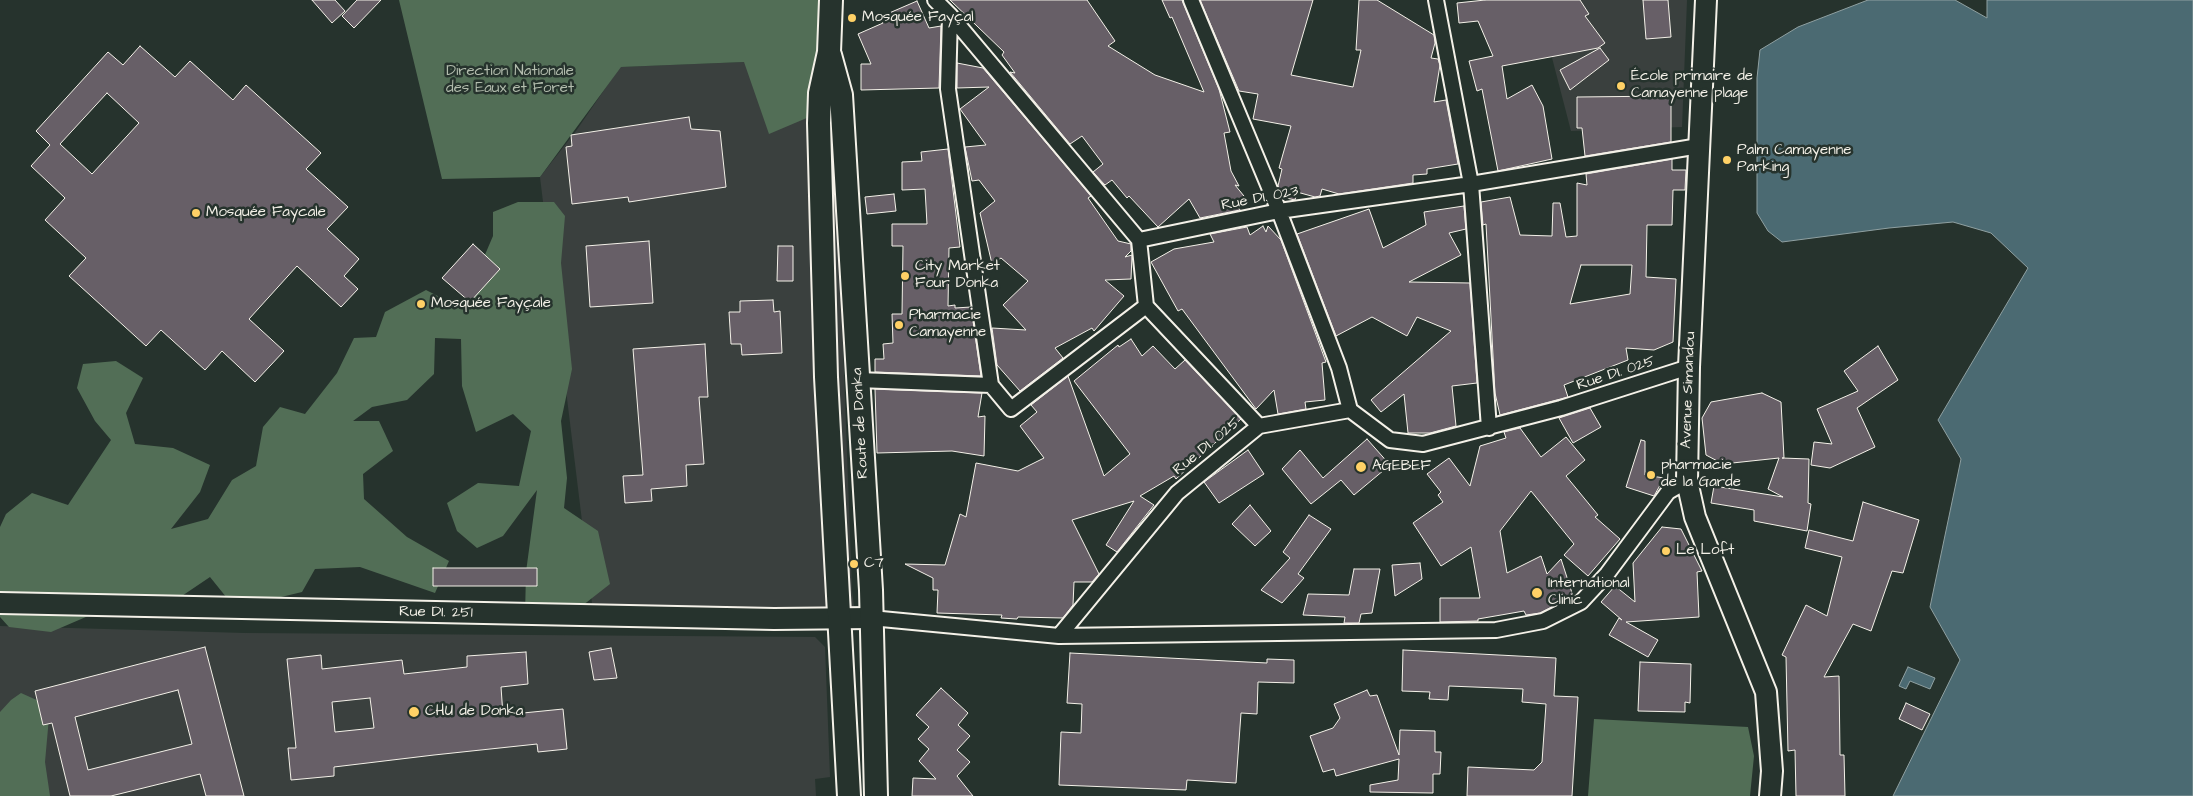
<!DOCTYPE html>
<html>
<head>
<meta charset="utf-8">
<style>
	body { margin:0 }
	canvas { display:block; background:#26332d }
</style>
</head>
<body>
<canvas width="2193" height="796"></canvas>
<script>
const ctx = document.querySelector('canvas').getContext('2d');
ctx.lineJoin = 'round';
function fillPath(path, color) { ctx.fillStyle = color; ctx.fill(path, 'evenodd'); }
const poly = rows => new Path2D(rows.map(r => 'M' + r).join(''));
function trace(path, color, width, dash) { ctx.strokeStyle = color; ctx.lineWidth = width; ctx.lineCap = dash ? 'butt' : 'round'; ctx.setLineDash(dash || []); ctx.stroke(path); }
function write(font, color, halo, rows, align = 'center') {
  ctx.font = font + ' "Architects Daughter",sans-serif'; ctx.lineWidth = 5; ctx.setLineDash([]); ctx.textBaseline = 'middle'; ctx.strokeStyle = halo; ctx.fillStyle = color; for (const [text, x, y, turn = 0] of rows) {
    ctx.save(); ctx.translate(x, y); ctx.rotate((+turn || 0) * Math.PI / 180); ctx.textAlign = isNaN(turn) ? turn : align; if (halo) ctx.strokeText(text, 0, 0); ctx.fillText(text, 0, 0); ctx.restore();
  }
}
fillPath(poly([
	[1555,0,1687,0,1682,127,1571,131,1549,46],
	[744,62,828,109,835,122,852,591,855,613,593,611,540,177,576,131,620,67],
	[0,626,244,633,815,637,825,647,830,777,815,779,816,796,0,796]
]), '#3a403e');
fillPath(poly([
	[399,0,826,0,828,109,769,134,744,62,621,67,540,177,442,179],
	[518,202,554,202,565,216,561,263,572,369,561,421,567,478,564,508,598,531,610,584,564,620,525,616,526,572,537,490,503,536,477,548,457,531,447,503,478,483,519,486,531,431,513,414,476,432,462,386,461,339,435,338,434,374,407,400,372,407,353,421,379,421,393,451,363,474,364,499,407,537,449,561,435,593,360,567,315,569,302,592,235,608,210,577,167,606,116,604,51,632,9,627,0,617,0,527,6,514,32,493,68,505,111,440,95,421,77,388,83,364,116,361,143,378,126,413,135,444,173,448,210,465,200,492,171,529,208,519,232,480,256,466,263,427,280,407,305,414,337,373,354,338,376,337,385,312,426,290,459,307,475,278,493,236,493,212],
	[21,693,50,706,45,762,50,796,0,796,0,712,11,700],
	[1594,719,1748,727,1754,756,1750,796,1588,796]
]), '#526e56');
const water = poly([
	[1868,0,1955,0,1987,18,1987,0,2193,0,2193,796,1893,796,1960,660,1930,607,1961,459,1938,420,2028,268,1991,233,1953,222,1889,228,1782,242,1768,231,1757,213,1757,78,1760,50,1798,27,1868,0],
	[1908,667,1935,678,1930,689,1910,681,1906,689,1899,686,1908,667]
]);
fillPath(water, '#4b6a72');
trace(water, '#8fa0a1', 1);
const building = poly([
	[312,0,335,0,345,11,332,23,312,0],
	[357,0,381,0,354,28,342,16,357,0],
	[950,0,1087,0,1115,41,1108,46,1155,75,1204,92,1172,17,1170,18,1162,0,1182,0,1219,89,1230,132,1224,133,1231,171,1239,186,1235,185,1248,201,1238,206,1240,210,1200,218,1189,199,1158,227,1129,196,1127,198,1112,180,1105,185,1093,172,1103,164,1082,136,1070,144,1010,72,1015,73,1002,55,1004,52,950,0],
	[1200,0,1313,0,1291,75,1353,87,1361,50,1356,50,1359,0,1377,0,1434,35,1435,43,1431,58,1438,59,1440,65,1434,102,1446,100,1458,164,1427,169,1427,174,1413,175,1413,183,1339,194,1322,189,1320,196,1315,197,1297,192,1295,200,1282,197,1278,186,1282,169,1279,168,1291,126,1253,119,1258,94,1239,91,1200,0],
	[1485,0,1580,0,1589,14,1585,16,1605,43,1598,48,1502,66,1507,99,1532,85,1543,106,1552,159,1498,171,1482,89,1477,91,1469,61,1493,56,1478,21,1459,23,1457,3,1485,0],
	[1643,0,1668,0,1671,37,1646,39,1643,0],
	[917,1,929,28,941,26,939,88,861,90,861,64,871,64,858,34,883,23,880,17,917,1],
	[140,46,175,77,190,61,233,100,246,85,321,153,306,169,348,207,327,229,359,259,344,276,358,289,341,307,297,266,249,319,284,351,255,382,222,351,205,370,161,330,146,346,69,276,86,258,45,220,65,198,31,166,50,145,36,131,108,52,123,65,140,46],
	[107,93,139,123,92,174,60,144,107,93],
	[1600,48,1609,60,1570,90,1560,70,1600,48],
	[957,63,983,68,1091,196,1088,198,1118,241,1131,244,1131,251,1125,257,1132,255,1131,279,1105,280,1124,296,1094,331,1092,328,1055,348,1063,358,1020,391,997,365,992,328,1026,330,1003,305,1028,281,1001,258,992,264,980,213,995,201,979,180,972,181,965,147,986,145,960,109,989,87,957,88,957,63],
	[1671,96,1671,142,1585,156,1582,128,1577,128,1577,97,1671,96],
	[689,117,691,129,720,131,726,187,629,202,628,197,572,204,566,147,572,146,571,135,689,117],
	[948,149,960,247,949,248,948,306,955,305,955,308,971,307,981,376,875,372,875,359,884,359,883,344,893,343,892,314,902,314,903,246,892,246,892,224,927,224,925,189,902,190,902,162,922,161,921,152,948,149],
	[1672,159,1672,170,1686,170,1685,190,1673,190,1672,225,1647,225,1646,277,1676,279,1673,342,1654,350,1626,348,1628,360,1564,385,1568,397,1500,415,1495,393,1486,224,1483,225,1481,202,1510,197,1520,235,1552,236,1553,203,1560,203,1566,237,1577,236,1577,183,1587,185,1586,174,1672,159],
	[1581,265,1632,265,1630,294,1570,304,1581,265],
	[894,194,896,211,867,214,865,197,894,194],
	[1464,206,1466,229,1449,233,1461,255,1409,282,1470,283,1477,383,1452,386,1456,426,1430,433,1408,433,1404,394,1381,412,1371,400,1451,331,1417,317,1407,336,1372,317,1336,336,1297,234,1369,209,1383,248,1426,225,1424,212,1464,206],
	[1263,226,1266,232,1268,226,1281,240,1326,362,1322,363,1325,400,1305,402,1306,409,1278,414,1274,390,1256,409,1182,309,1178,311,1151,262,1174,249,1214,242,1210,234,1247,227,1250,235,1263,226],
	[649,241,653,303,590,307,586,246,649,241],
	[473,244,500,269,470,302,442,278,473,244],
	[778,246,793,246,793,281,777,281,778,246],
	[773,300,774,312,780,311,782,353,742,355,741,344,731,344,729,312,740,312,740,301,773,300],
	[1131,339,1142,356,1153,346,1175,369,1185,360,1241,419,1176,479,1174,476,1140,496,1154,505,1117,552,1106,545,1134,501,1072,520,1099,574,1092,582,1074,582,1073,605,1063,618,1018,617,1017,619,1001,618,1002,615,937,613,938,590,933,590,933,578,905,564,945,565,960,514,966,517,976,463,1018,471,1044,458,1020,426,1037,412,1031,405,1068,376,1104,476,1130,454,1074,381,1118,345,1119,347,1131,339],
	[705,344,708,397,699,397,704,464,686,465,687,486,651,489,652,501,625,503,623,476,643,475,633,349,705,344],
	[1878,346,1898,380,1857,408,1875,447,1830,468,1811,465,1814,442,1832,444,1817,409,1858,391,1844,371,1878,346],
	[875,389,982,393,978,417,985,416,984,456,952,451,877,453,875,389],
	[1762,393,1781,402,1784,458,1782,458,1809,459,1808,503,1811,504,1807,531,1754,521,1754,510,1711,503,1714,486,1783,497,1768,489,1779,458,1723,464,1706,455,1702,418,1711,402,1762,393],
	[1590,408,1601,427,1573,443,1559,418,1590,408],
	[1520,428,1541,457,1566,437,1585,460,1566,476,1598,515,1595,517,1620,539,1588,576,1564,555,1574,544,1531,491,1500,531,1507,573,1541,556,1547,574,1561,559,1573,596,1540,613,1526,615,1524,611,1478,619,1478,621,1440,622,1440,598,1480,598,1471,547,1441,566,1413,523,1443,502,1438,495,1441,492,1427,474,1449,458,1470,486,1480,446,1506,438,1504,432,1520,428],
	[1367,439,1390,465,1354,495,1341,480,1311,504,1282,469,1300,450,1323,478,1367,439],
	[1641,440,1645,441,1645,475,1664,478,1654,496,1626,487,1641,440],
	[1248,450,1264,474,1219,503,1204,482,1248,450],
	[1863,502,1919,520,1903,573,1892,571,1871,631,1853,624,1824,677,1839,676,1840,755,1844,755,1845,796,1796,796,1795,750,1788,751,1786,657,1782,655,1806,605,1827,616,1842,557,1805,548,1809,530,1853,541,1863,502],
	[1250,505,1271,531,1255,546,1232,524,1250,505],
	[1309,515,1331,529,1298,574,1304,578,1282,603,1261,590,1290,558,1283,552,1309,515],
	[1662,527,1681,529,1702,571,1697,572,1699,617,1626,622,1658,640,1648,657,1609,635,1619,618,1622,620,1601,602,1615,586,1635,602,1633,563,1662,527],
	[1420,563,1422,579,1395,596,1392,565,1420,563],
	[433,568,537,568,537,586,433,586,433,568],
	[1354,569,1380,569,1372,613,1361,614,1359,623,1344,623,1345,617,1303,615,1308,594,1349,595,1354,569],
	[205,647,244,796,206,796,200,774,111,796,70,796,52,723,43,725,35,691,205,647],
	[178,690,192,744,88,770,75,717,178,690],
	[611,648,617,678,594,680,589,652,611,648],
	[1403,650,1556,658,1554,696,1578,697,1572,796,1467,796,1468,767,1534,770,1542,762,1546,704,1522,702,1523,689,1449,686,1448,700,1429,699,1430,692,1402,691,1403,650],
	[526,652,528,684,501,687,503,715,563,709,567,749,538,752,537,744,434,755,334,767,334,776,291,780,288,748,296,748,287,659,321,655,322,669,402,660,404,674,467,667,467,656,526,652],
	[370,698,374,728,335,732,332,702,370,698],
	[1070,653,1267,663,1267,659,1294,660,1294,683,1258,682,1257,714,1241,713,1236,783,1187,780,1186,790,1059,785,1061,732,1081,733,1082,704,1067,703,1070,653],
	[1640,662,1691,664,1690,703,1685,702,1685,712,1638,711,1640,662],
	[941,688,968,713,958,725,970,736,957,750,970,762,957,776,973,796,912,796,913,778,936,779,919,761,929,749,918,739,929,727,916,715,941,688],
	[1367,690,1370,696,1377,695,1399,755,1400,730,1435,731,1435,752,1441,752,1440,774,1433,774,1433,793,1370,792,1370,785,1398,780,1399,759,1336,776,1334,769,1323,772,1310,736,1333,728,1340,718,1334,704,1367,690],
	[1906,703,1930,714,1922,730,1899,719,1906,703]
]);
fillPath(building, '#675f67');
trace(building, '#f4f1e8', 1);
const street = poly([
	[935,0,950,15,1139,240,1279,211,1471,184,1699,146],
	[1191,0,1279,211,1339,368,1350,410],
	[1436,0,1471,184,1489,428],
	[950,15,948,89,991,385],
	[1139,240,1146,306,1259,426],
	[858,380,991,385,1011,409,1146,306],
	[871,618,1059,636,1496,630,1543,621,1581,602,1607,574,1668,492,1687,481],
	[1059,636,1177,493,1259,426,1350,410,1390,440,1423,444,1561,408,1689,367]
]);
const secondary = poly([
	[1706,0,1689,367,1687,481,1695,517,1766,692,1772,771,1770,796],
	[0,603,774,619,871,618]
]);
const primary = poly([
	[831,0,829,52,820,93,819,123,826,377,849,796],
	[830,55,841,95,871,590,876,796]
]);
trace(street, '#f4f1e8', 18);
trace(secondary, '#f4f1e8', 24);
trace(primary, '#f4f1e8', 26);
trace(street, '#26332d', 14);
trace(secondary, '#26332d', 20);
trace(primary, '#26332d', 22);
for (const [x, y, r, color] of [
	[852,18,5,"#ffd166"],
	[1621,86,5,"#ffd166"],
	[1727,160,5,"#ffd166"],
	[196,213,5,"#ffd166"],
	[905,276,5,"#ffd166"],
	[421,304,5,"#ffd166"],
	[899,325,5,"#ffd166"],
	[1361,467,6,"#ffd166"],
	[1651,475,5,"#ffd166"],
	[1666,551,5,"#ffd166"],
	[854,564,5,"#ffd166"],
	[1537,593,6,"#ffd166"],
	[414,712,6,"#ffd166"]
]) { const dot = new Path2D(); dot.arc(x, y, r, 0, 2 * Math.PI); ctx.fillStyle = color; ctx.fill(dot); trace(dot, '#26332d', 2); }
write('15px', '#f4f1e8', '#26332d', [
	["Mosquée Fayçal",862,18],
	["École primaire de",1631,77],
	["Camayenne plage",1631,94],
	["Palm Camayenne",1737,151],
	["Parking",1737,168],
	["Mosquée Faycale",206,213],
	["City Market",915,267],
	["Four Donka",915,284],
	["Mosquée Fayçale",431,304],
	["Pharmacie",909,316],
	["Camayenne",909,333],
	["pharmacie",1661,466],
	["de la Garde",1661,483],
	["AGEBEF",1372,467],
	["Le Loft",1676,551],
	["C7",864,564],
	["International",1548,584],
	["Clinic",1548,601],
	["CHU de Donka",425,712]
], 'left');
write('15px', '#b3bdae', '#26332d', [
	["Direction Nationale",510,72],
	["des Eaux et Foret",510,89]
]);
write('15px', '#f4f1e8', '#26332d', [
	["Rue DI. 023",1260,199,-11],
	["Rue DI. 025",1616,374,-18],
	["Avenue Simandou",1689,390,-88],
	["Route de Donka",861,423,-93],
	["Rue DI. 025",1207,447,-39],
	["Rue DI. 251",436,613,1]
]);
</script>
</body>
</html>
